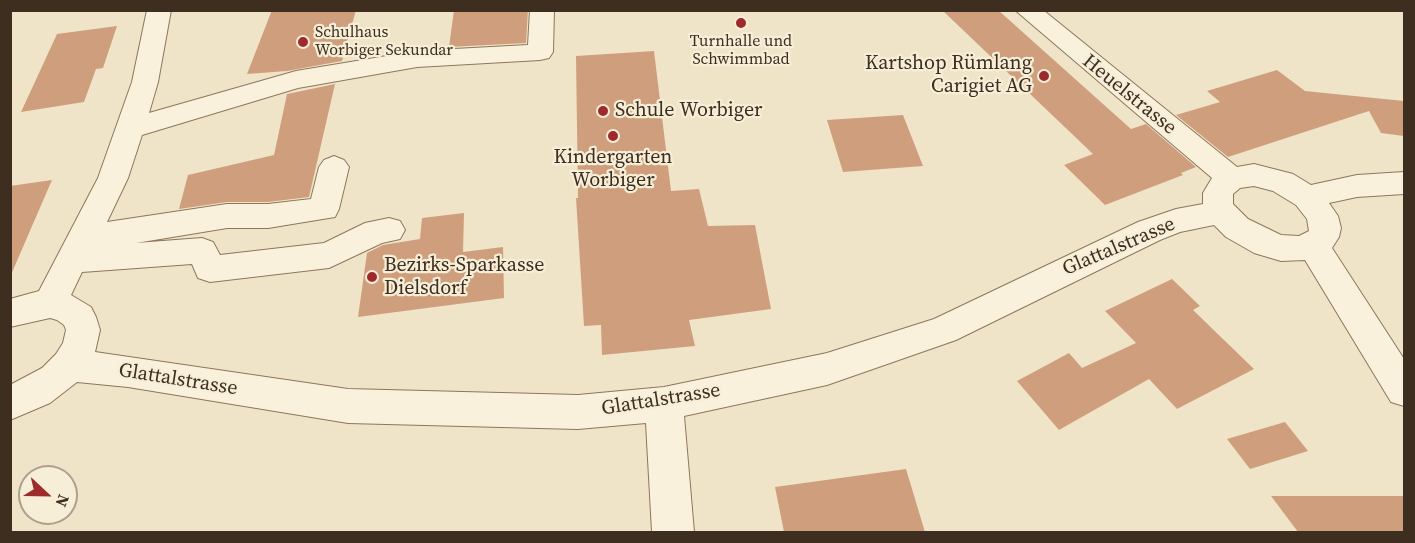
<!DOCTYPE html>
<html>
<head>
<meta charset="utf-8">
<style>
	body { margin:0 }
	#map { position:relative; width:1415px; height:543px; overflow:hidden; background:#f0e4c8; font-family:"Source Serif 4",serif }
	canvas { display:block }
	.frame { position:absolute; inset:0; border:12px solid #3d2e20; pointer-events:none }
	.north { position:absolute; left:18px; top:465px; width:60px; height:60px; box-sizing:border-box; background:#f7eed8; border:2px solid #ada18e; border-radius:50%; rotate:112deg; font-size:16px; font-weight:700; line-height:24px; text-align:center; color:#3d2e20 }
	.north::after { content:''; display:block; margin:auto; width:21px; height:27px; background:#9e2a2b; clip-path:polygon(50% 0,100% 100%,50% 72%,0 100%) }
</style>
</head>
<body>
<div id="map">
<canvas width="1415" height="543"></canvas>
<div class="frame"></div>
<div class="north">N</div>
</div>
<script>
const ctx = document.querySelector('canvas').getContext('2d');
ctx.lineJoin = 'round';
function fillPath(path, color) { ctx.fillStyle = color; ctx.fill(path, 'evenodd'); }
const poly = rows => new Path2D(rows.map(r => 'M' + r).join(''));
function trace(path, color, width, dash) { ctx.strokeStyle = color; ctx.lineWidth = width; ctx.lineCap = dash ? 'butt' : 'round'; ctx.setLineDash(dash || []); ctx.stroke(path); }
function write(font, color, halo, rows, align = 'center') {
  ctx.font = font + ' "Source Serif 4",serif'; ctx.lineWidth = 4.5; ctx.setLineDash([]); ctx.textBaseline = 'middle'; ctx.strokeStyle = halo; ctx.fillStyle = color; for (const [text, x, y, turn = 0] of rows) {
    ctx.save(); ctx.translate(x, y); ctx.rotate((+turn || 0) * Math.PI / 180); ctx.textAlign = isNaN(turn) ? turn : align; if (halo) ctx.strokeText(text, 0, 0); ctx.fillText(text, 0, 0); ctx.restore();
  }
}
fillPath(poly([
	[272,10,356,10,342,61,287,71,247,74],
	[454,10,528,10,526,43,449,47],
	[942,10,998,10,1131,129,1146,124,1196,167,1181,173,1183,175,1105,205,1064,165,1093,154],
	[117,26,103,68,96,69,84,102,21,112,57,34],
	[654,51,671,191,699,189,708,226,755,225,771,309,689,320,695,346,602,355,601,325,584,326,576,198,578,198,576,56],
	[1277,70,1305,91,1404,101,1404,136,1381,133,1369,111,1228,157,1176,115,1220,102,1207,91],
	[335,84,309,197,268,202,227,202,179,209,188,175,274,155,287,94],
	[903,115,923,166,843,172,827,120],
	[52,180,10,277,10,186],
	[464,213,463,252,503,247,504,298,358,317,367,253,383,245,420,239,422,218],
	[1172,279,1200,306,1193,310,1254,369,1177,409,1149,379,1059,430,1017,381,1069,353,1082,368,1136,343,1105,311],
	[1285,422,1308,451,1250,469,1227,439],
	[906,469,925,532,784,532,775,487],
	[1271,496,1404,496,1404,532,1298,532]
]), '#cf9f7d');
const minor = poly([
	[147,10,171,10,158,82,149,113,296,71,417,51,528,45,530,10,554,10,553,52,549,58,540,60,417,67,298,88,142,135,128,178,107,222,227,204,268,204,311,199,319,167,324,160,334,156,344,160,349,167,339,209,335,217,268,228,227,228,136,243,202,238,213,242,220,255,324,243,365,223,389,218,400,221,405,230,400,239,382,243,329,268,210,282,198,278,192,264,82,272,71,295,91,307,96,317,100,330,95,352,348,389,578,395,664,387,827,353,934,319,1138,222,1176,209,1203,204,1203,193,1212,178,1015,10,1043,10,1237,167,1254,164,1293,174,1311,185,1357,175,1404,172,1404,194,1357,197,1329,203,1338,216,1341,228,1339,237,1332,248,1404,359,1404,406,1391,402,1305,260,1281,261,1254,253,1226,237,1214,225,1180,232,1160,240,956,340,827,385,684,416,694,532,652,532,646,423,578,429,348,423,128,387,77,382,50,403,10,420,10,385,42,368,56,354,63,343,66,330,64,325,57,320,50,318,10,327,10,299,39,291,98,178,132,82,147,10],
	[1254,186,1273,191,1296,205,1307,219,1309,231,1299,236,1281,235,1248,219,1233,204,1233,194,1240,188,1254,186]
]);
trace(minor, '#8d765c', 2);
fillPath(minor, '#faf1dc');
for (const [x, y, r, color] of [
	[741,23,6,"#9e2a2b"],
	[303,42,6,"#9e2a2b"],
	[1044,76,6,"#9e2a2b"],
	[603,111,6,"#9e2a2b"],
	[613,136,6,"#9e2a2b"],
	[372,277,6,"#9e2a2b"]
]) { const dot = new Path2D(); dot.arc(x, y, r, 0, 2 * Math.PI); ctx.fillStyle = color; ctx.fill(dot); trace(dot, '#f7eed8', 2); }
write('16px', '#3d2e20', '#f7eed8', [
	["Schulhaus",315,33],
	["Worbiger Sekundar",315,51],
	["Turnhalle und",741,42,"center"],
	["Schwimmbad",741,60,"center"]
], 'left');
write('20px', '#3d2e20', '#f7eed8', [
	["Kartshop Rümlang",1032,64,"right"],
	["Carigiet AG",1032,87,"right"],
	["Schule Worbiger",615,111],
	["Kindergarten",613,158,"center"],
	["Worbiger",613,181,"center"],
	["Bezirks-Sparkasse",384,266],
	["Dielsdorf",384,289]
], 'left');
write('20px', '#3d2e20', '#f7eed8', [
	["Heuelstrasse",1129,95,39],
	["Glattalstrasse",1119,247,-23],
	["Glattalstrasse",178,380,9],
	["Glattalstrasse",661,400,-9]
]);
</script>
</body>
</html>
